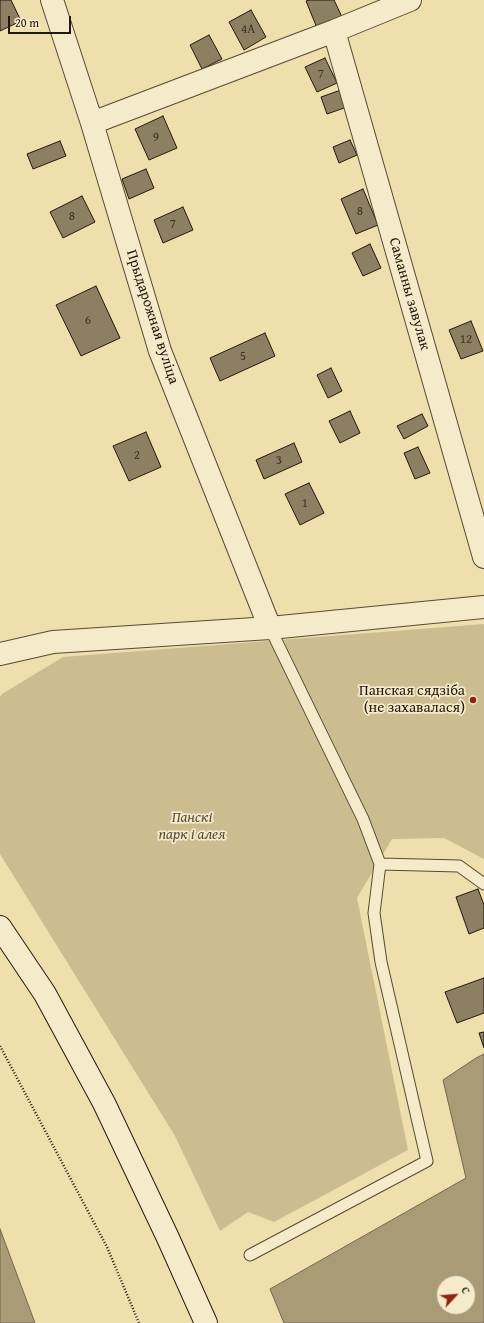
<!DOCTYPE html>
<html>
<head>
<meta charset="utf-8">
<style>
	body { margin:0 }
	#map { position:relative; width:484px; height:1323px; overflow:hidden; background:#efdfac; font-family:"Gentium Book Plus",serif }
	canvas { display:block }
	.north { position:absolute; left:436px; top:1275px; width:40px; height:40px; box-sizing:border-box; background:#f5eac9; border:1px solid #a1967f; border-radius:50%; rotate:64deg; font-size:11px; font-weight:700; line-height:16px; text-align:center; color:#23180f }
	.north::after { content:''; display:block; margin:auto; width:14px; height:18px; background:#8f2418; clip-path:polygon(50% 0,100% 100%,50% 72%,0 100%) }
	.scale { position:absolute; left:8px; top:16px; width:63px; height:18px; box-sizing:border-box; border:2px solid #23180f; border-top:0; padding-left:5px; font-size:12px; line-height:14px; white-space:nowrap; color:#23180f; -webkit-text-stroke:3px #f5eac9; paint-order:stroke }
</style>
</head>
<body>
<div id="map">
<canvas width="484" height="1323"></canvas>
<div class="north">С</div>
<div class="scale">20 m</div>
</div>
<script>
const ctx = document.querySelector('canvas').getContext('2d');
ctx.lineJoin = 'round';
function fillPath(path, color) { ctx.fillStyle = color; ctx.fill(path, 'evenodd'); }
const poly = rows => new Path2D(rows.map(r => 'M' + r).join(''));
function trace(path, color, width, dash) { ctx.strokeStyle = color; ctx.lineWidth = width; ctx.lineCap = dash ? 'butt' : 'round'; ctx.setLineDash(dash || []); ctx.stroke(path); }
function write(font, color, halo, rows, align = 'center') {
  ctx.font = font + ' "Gentium Book Plus",serif'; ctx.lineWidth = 3.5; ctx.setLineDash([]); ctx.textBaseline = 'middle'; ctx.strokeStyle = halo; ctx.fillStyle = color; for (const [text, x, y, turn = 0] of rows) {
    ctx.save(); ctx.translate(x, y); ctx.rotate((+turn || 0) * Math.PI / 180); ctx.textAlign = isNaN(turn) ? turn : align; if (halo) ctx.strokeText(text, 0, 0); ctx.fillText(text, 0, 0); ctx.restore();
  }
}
fillPath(poly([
	[484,624,484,859,444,838,392,839,357,898,408,1150,274,1222,248,1212,220,1231,175,1136,0,854,0,697,2,694,63,657]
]), '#ccbd91');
const water = poly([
	[484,1054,484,1323,284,1323,270,1289,466,1178,443,1080,476,1058,484,1054],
	[444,1283,468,1283,468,1307,444,1307,444,1283],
	[0,1229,35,1323,0,1323,0,1229]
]);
fillPath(water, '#aa9b77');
trace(water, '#74674d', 1);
const building = poly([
	[0,0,11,0,21,21,0,31,0,0],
	[309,0,334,0,342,17,317,28,306,1,309,0],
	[251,10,266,37,244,50,229,22,251,10],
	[209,35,222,59,202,69,190,45,209,35],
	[325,58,337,83,317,92,305,67,325,58],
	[341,90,347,107,327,114,321,97,341,90],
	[163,116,177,148,149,160,135,129,163,116],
	[350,140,357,155,339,163,333,147,350,140],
	[60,141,66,156,33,169,27,154,60,141],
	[146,169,154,188,129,199,122,179,146,169],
	[363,189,378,225,356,234,341,199,363,189],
	[82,196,95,222,63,238,50,212,82,196],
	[183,207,193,230,163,243,154,220,183,207],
	[370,244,381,268,363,276,352,253,370,244],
	[96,286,120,338,81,356,56,305,96,286],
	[471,321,483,351,461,359,449,330,471,321],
	[265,333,275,356,220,381,210,358,265,333],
	[331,368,342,391,328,398,317,375,331,368],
	[350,411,360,433,340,443,329,421,350,411],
	[422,414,428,426,404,439,397,426,422,414],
	[146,432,161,467,129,481,113,446,146,432],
	[294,443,302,462,264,479,256,460,294,443],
	[418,447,430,473,415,479,404,453,418,447],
	[309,483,324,513,300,525,285,494,309,483],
	[478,889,484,905,484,928,469,934,456,897,478,889],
	[484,978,484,1013,457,1023,445,992,484,978],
	[484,1032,484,1048,479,1033,484,1032]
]);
fillPath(building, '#8d7f61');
trace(building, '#23180f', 1);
const lane = poly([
	[380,864,459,866,484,884],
	[250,1255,427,1161,381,962,374,913,380,864,363,819,270,628]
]);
const street = poly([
	[52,0,92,123,160,351,270,628],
	[334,31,484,557],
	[92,123,334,31,410,0],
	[0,654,53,642,270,628,484,607]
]);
const secondary = poly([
	[0,927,45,994,104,1103,168,1238,206,1323]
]);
trace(lane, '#564a36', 13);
trace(street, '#564a36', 24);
trace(secondary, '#23180f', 24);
trace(poly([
	[0,1046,107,1247,139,1323]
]), '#23180f', 2.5, [1, 2]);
trace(lane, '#f5eac9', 11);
trace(street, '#f5eac9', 22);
trace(secondary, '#f5eac9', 22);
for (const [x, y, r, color] of [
	[473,700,4,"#8f2418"]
]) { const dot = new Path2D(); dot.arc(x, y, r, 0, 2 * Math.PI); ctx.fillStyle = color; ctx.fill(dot); trace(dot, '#f5eac9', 1.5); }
write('13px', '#3e3224', null, [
	["4А",248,30],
	["7",321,75],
	["9",156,138],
	["8",360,212],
	["8",72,217],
	["7",173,225],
	["6",88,321],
	["12",466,340],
	["5",243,357],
	["2",137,456],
	["3",279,461],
	["1",305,504]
]);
write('15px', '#23180f', '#f5eac9', [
	["Саманны завулак",409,294,74],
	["Прыдарожная вуліца",152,317,72]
]);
write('15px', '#23180f', '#f5eac9', [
	["Панская сядзіба",465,691],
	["(не захавалася)",465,708]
], 'right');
write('italic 15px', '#564a36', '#f5eac9', [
	["Панскі",192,818],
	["парк і алея",192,835]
]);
</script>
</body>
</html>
